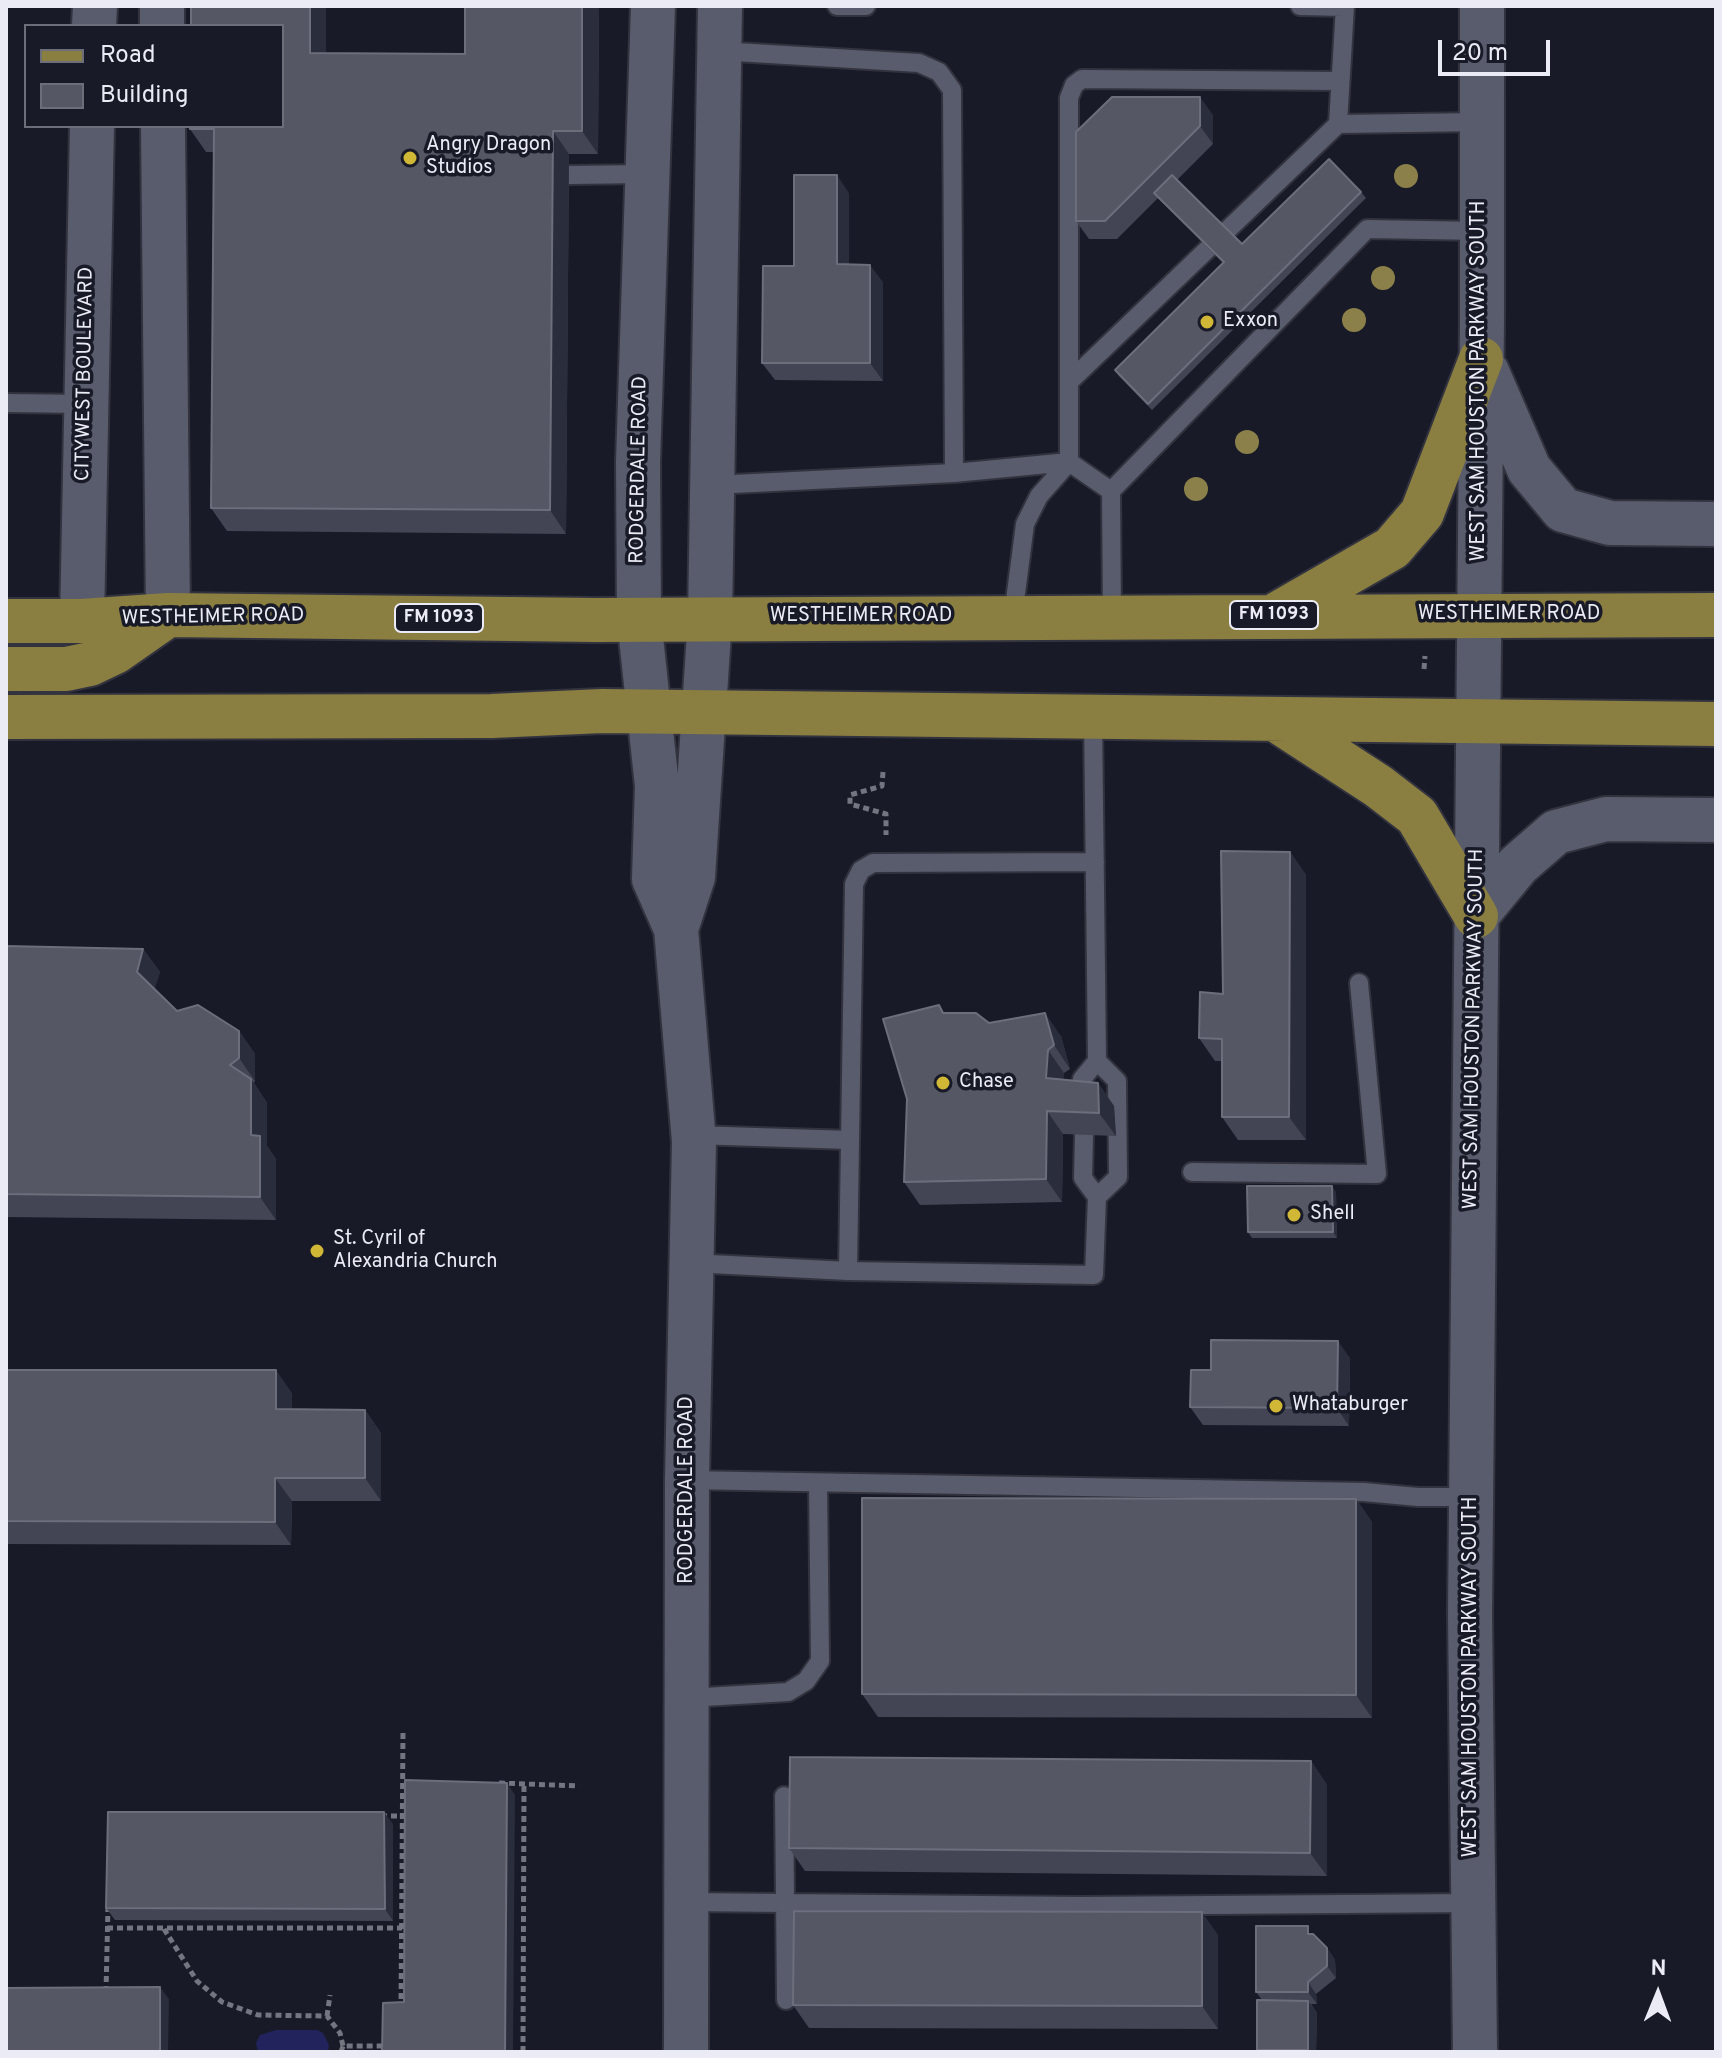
<!DOCTYPE html>
<html>
<head>
<meta charset="utf-8">
<style>
	body { margin:0 }
	#map { position:relative; width:1722px; height:2058px; overflow:hidden; background:#181a27; font-family:Overpass,sans-serif }
	canvas { display:block }
	.frame { position:absolute; inset:0; border:8px solid #eaebf5; pointer-events:none }
	.legend { position:absolute; left:24px; top:24px; width:260px; height:104px; box-sizing:border-box; background:#181a27; border:2px solid #6c6e79; margin:0; padding:10px 14px; list-style:none; font-size:24px; color:#eaebf5 }
	.legend li { display:flex; align-items:center; gap:16px; height:40px }
	.legend b { width:40px; border:2px solid #6c6e79 }
	.north { position:absolute; left:1618px; top:1954px; width:80px; height:80px; -webkit-text-stroke:6px #181a27; paint-order:stroke; rotate:1deg; font-size:22px; font-weight:700; line-height:32px; text-align:center; color:#eaebf5 }
	.north::after { content:''; display:block; margin:auto; width:28px; height:36px; background:#eaebf5; clip-path:polygon(50% 0,100% 100%,50% 72%,0 100%) }
	.scale { position:absolute; left:1438px; top:40px; width:112px; height:36px; box-sizing:border-box; border:4px solid #eaebf5; border-top:0; padding-left:10px; font-size:24px; line-height:28px; white-space:nowrap; color:#eaebf5; -webkit-text-stroke:6px #181a27; paint-order:stroke }
</style>
</head>
<body>
<div id="map">
<canvas width="1722" height="2058"></canvas>
<div class="frame"></div>
<ul class="legend">
<li><b style="height:10px;background:#8a7e40"></b>Road</li>
<li><b style="height:22px;background:#555765"></b>Building</li>
</ul>
<div class="north">N</div>
<div class="scale">20 m</div>
</div>
<script>
const ctx = document.querySelector('canvas').getContext('2d');
ctx.lineJoin = 'round';
function fillPath(path, color) { ctx.fillStyle = color; ctx.fill(path, 'evenodd'); }
const poly = rows => new Path2D(rows.map(r => 'M' + r).join(''));
function trace(path, color, width, dash) { ctx.strokeStyle = color; ctx.lineWidth = width; ctx.lineCap = dash ? 'butt' : 'round'; ctx.setLineDash(dash || []); ctx.stroke(path); }
function write(font, color, halo, rows, align = 'center') {
  ctx.font = font + ' Overpass,sans-serif'; ctx.lineWidth = 7; ctx.setLineDash([]); ctx.textBaseline = 'middle'; ctx.strokeStyle = halo; ctx.fillStyle = color; for (const [text, x, y, turn = 0] of rows) {
    ctx.save(); ctx.translate(x, y); ctx.rotate((+turn || 0) * Math.PI / 180); ctx.textAlign = isNaN(turn) ? turn : align; if (halo) ctx.strokeText(text, 0, 0); ctx.fillText(text, 0, 0); ctx.restore();
  }
}
fillPath(poly([
	[276,2030,317,2030,323,2033,329,2045,328,2052,258,2052,256,2043,260,2035]
]), '#22235c');
const service = poly([
	[837,6,866,6],
	[1300,6,1345,7],
	[1345,6,1338,124,1482,122],
	[568,175,647,174],
	[1070,381,1338,124],
	[6,403,85,404],
	[954,473,1069,462,1111,491,1112,616],
	[713,485,954,473,952,90,939,72,919,63,719,51],
	[1111,491,1367,229,1481,231],
	[1013,616,1025,524,1039,496,1069,462,1069,98,1074,85,1082,79,1340,81],
	[1082,1103,1082,1079,1097,1061,1093,717],
	[694,1135,850,1140],
	[1192,1172,1377,1174,1359,983],
	[1097,1197,1118,1177,1117,1081,1097,1061],
	[691,1263,848,1271,1094,1275,1097,1197,1083,1178,1084,1135],
	[848,1271,854,884,861,870,873,863,1095,862],
	[687,1480,1364,1492,1418,1497,1471,1497],
	[688,1698,788,1692,806,1681,820,1661,818,1483],
	[784,1796,786,2000],
	[686,1902,1080,1906,1473,1903]
]);
const tertiary = poly([
	[162,6,162,26],
	[653,6,638,462,639,619,657,786,654,879,676,929,694,1142,687,1480,686,2052],
	[94,26,95,6],
	[163,126,168,615],
	[82,621,92,126],
	[676,929,693,877,710,618,720,6]
]);
const secondary = poly([
	[1487,372,1529,469,1563,510,1610,523,1716,524],
	[1476,916,1518,865,1556,832,1606,819,1716,820],
	[1475,2052,1470,1613,1482,319,1482,6]
]);
const primary = poly([
	[1279,613,1392,548,1422,513,1481,359],
	[6,621,82,621,168,615,596,620,1716,615],
	[6,669,66,669,90,664,115,652,168,615],
	[6,717,492,716,602,711,1716,724],
	[1275,719,1378,786,1417,816,1476,916]
]);
trace(service, '#32333e', 22);
trace(tertiary, '#32333e', 48);
trace(secondary, '#32333e', 48);
trace(primary, '#32333e', 48);
trace(poly([
	[1424,669,1425,656],
	[883,772,882,786,850,795,850,804,886,814,886,835],
	[499,1783,579,1786],
	[381,1816,404,1816],
	[107,1928,402,1928],
	[164,1929,197,1981,222,2002,258,2015,327,2016,340,2033,343,2046],
	[106,1992,108,1906],
	[401,2009,403,1730],
	[327,2016,330,1995],
	[341,2052,343,2046,388,2046],
	[523,2052,524,1783]
]), '#737581', 5, [6, 4]);
trace(service, '#595c6c', 18);
trace(tertiary, '#595c6c', 44);
trace(secondary, '#595c6c', 44);
trace(primary, '#8a7e40', 44);
ctx.fillStyle = '#8c804a';
for (const [x, y] of [
	[1406,176],
	[1383,278],
	[1354,320],
	[1247,442],
	[1196,489]
]) { ctx.beginPath(); ctx.arc(x, y, 12, 0, 2 * Math.PI); ctx.fill(); }
fillPath(poly([
	[326,6,326,53,465,54,465,6,599,6,598,154,569,154,566,534,227,531,211,508,214,152,206,152,190,129],
	[1213,115,1213,144,1177,180,1242,244,1361,192,1366,198,1152,410,1119,376,1115,370,1223,263,1158,198,1117,239,1089,239,1076,221],
	[849,193,849,264,883,282,883,381,775,380,762,363,794,266],
	[1290,852,1306,875,1306,1140,1238,1140,1222,1117,1222,1061,1215,1061,1199,1038,1223,994],
	[6,946,143,949,160,972,154,989,177,1011,239,1031,255,1054,255,1081,254,1083,267,1103,267,1146,276,1159,276,1220,6,1217],
	[945,1013,989,1023,1061,1036,1070,1069,1064,1073,1063,1080,1098,1083,1114,1106,1116,1136,1063,1134,1062,1202,920,1205,904,1182],
	[1336,1192,1337,1238,1252,1238,1248,1232],
	[1350,1358,1349,1426,1203,1425,1190,1407,1211,1370],
	[6,1370,292,1393,292,1409,365,1410,381,1433,381,1501,292,1501,291,1545,6,1544],
	[1356,1499,1372,1522,1372,1718,878,1717,862,1694],
	[1311,1761,1327,1785,1327,1876,805,1871,789,1848],
	[393,1824,393,1921,115,1920,106,1908],
	[1218,1935,1218,2029,809,2028,793,2005],
	[1316,1937,1327,1948,1335,1960,1336,1978,1316,1994,1317,2004,1311,2004,1317,2013,1316,2052,1259,2052,1257,2050,1262,2000,1256,1992]
]), '#434554');
fillPath(poly([
	[310,6,326,6,326,76,310,53],
	[582,6,599,6,598,154,582,131],
	[1200,97,1213,115,1213,144,1200,126],
	[553,131,569,154,566,534,550,510],
	[837,175,849,193,849,282,837,264],
	[870,265,883,282,883,381,870,363],
	[1290,852,1306,875,1306,1140,1289,1117],
	[143,949,160,972,153,995,137,972],
	[1045,1013,1061,1036,1070,1069,1054,1045],
	[239,1031,255,1054,255,1081,239,1058],
	[1048,1050,1064,1073,1062,1101,1046,1078],
	[251,1079,267,1103,267,1146,276,1159,276,1220,260,1197,251,1135],
	[1098,1083,1114,1106,1116,1136,1099,1113],
	[1047,1111,1063,1134,1062,1202,1046,1179],
	[1332,1186,1336,1192,1337,1238,1333,1232],
	[1338,1341,1350,1358,1349,1426,1337,1408],
	[276,1370,292,1393,292,1432,276,1409],
	[365,1410,381,1433,381,1501,365,1478],
	[275,1478,292,1501,291,1545,275,1522],
	[1356,1499,1372,1522,1372,1718,1356,1695],
	[1311,1761,1327,1785,1327,1876,1310,1853],
	[507,1783,515,1795,513,2052,505,2052],
	[384,1812,393,1824,393,1921,385,1909],
	[1202,1912,1218,1935,1218,2029,1202,2006],
	[1327,1948,1335,1960,1336,1978,1327,1966],
	[1308,1982,1316,1994,1317,2004,1308,1992],
	[160,1987,169,1999,168,2052,160,2052],
	[1308,2001,1317,2013,1316,2052,1309,2052,1308,2050]
]), '#2a2d3b');
const building = poly([
	[191,6,310,6,310,53,465,54,465,6,582,6,582,131,553,131,550,510,211,508,214,129,190,129,190,126,282,126,282,26,191,26,191,6],
	[1112,97,1200,97,1200,126,1105,221,1076,221,1076,132,1112,97],
	[1329,159,1361,192,1148,404,1115,370,1224,262,1154,193,1172,175,1242,244,1329,159],
	[794,175,837,175,837,264,870,265,870,363,762,363,763,266,794,266,794,175],
	[1221,851,1290,852,1289,1117,1222,1117,1222,1039,1199,1038,1200,992,1223,994,1221,851],
	[6,946,143,949,137,972,177,1011,198,1005,239,1031,239,1058,230,1065,251,1079,251,1135,260,1136,260,1197,6,1194,6,946],
	[939,1005,943,1013,976,1013,989,1023,1045,1013,1054,1045,1048,1050,1046,1078,1098,1083,1099,1113,1047,1111,1046,1179,904,1182,907,1099,883,1019,939,1005],
	[1247,1186,1332,1186,1333,1232,1248,1232,1247,1186],
	[1211,1340,1338,1341,1337,1408,1190,1407,1191,1370,1211,1370,1211,1340],
	[6,1370,276,1370,276,1409,365,1410,365,1478,275,1478,275,1522,6,1521,6,1370],
	[862,1498,1356,1499,1356,1695,862,1694,862,1498],
	[790,1757,1311,1761,1310,1853,789,1848,790,1757],
	[405,1780,507,1783,505,2052,382,2052,383,2003,404,2002,405,1780],
	[108,1812,384,1812,385,1909,106,1908,108,1812],
	[794,1911,1202,1912,1202,2006,793,2005,794,1911],
	[1256,1926,1308,1926,1308,1934,1313,1934,1327,1948,1327,1966,1308,1982,1308,1992,1256,1992,1256,1926],
	[160,1987,160,2052,6,2052,6,1988,160,1987],
	[1257,2000,1308,2001,1308,2050,1257,2050,1257,2000]
]);
fillPath(building, '#555765');
trace(building, '#6c6e7c', 2);
for (const [x, y, r, color] of [
	[410,158,8,"#d1b736"],
	[1207,322,8,"#d1b736"],
	[943,1083,8,"#d1b736"],
	[1294,1215,8,"#d1b736"],
	[317,1251,8,"#d1b736"],
	[1276,1406,8,"#d1b736"]
]) { const dot = new Path2D(); dot.arc(x, y, r, 0, 2 * Math.PI); ctx.fillStyle = color; ctx.fill(dot); trace(dot, '#181a27', 3); }
for (const [x, y, w] of [
	[1274,615,88],
	[439,618,88]
]) { const box = new Path2D(); box.roundRect(x - w / 2, y - 14, w, 28, 6); ctx.fillStyle = '#181a27'; ctx.fill(box); trace(box, '#eaebf5', 2); }
write('bold 18px', '#eaebf5', null, [
	["FM 1093",1274,615],
	["FM 1093",439,618]
]);
write('20px', '#eaebf5', '#181a27', [
	["Angry Dragon",426,146],
	["Studios",426,169],
	["Exxon",1223,322],
	["Chase",959,1083],
	["Shell",1310,1215],
	["St. Cyril of",333,1240],
	["Alexandria Church",333,1263],
	["Whataburger",1292,1406]
], 'left');
write('20px', '#eaebf5', '#181a27', [
	["CITYWEST BOULEVARD",86,374,-89],
	["WEST SAM HOUSTON PARKWAY SOUTH",1480,381,-90],
	["RODGERDALE ROAD",640,470,-89],
	["WESTHEIMER ROAD",1509,615],
	["WESTHEIMER ROAD",861,617],
	["WESTHEIMER ROAD",213,618,-1],
	["WEST SAM HOUSTON PARKWAY SOUTH",1475,1029,-89],
	["RODGERDALE ROAD",688,1490,-90],
	["WEST SAM HOUSTON PARKWAY SOUTH",1472,1677,-90]
]);
</script>
</body>
</html>
